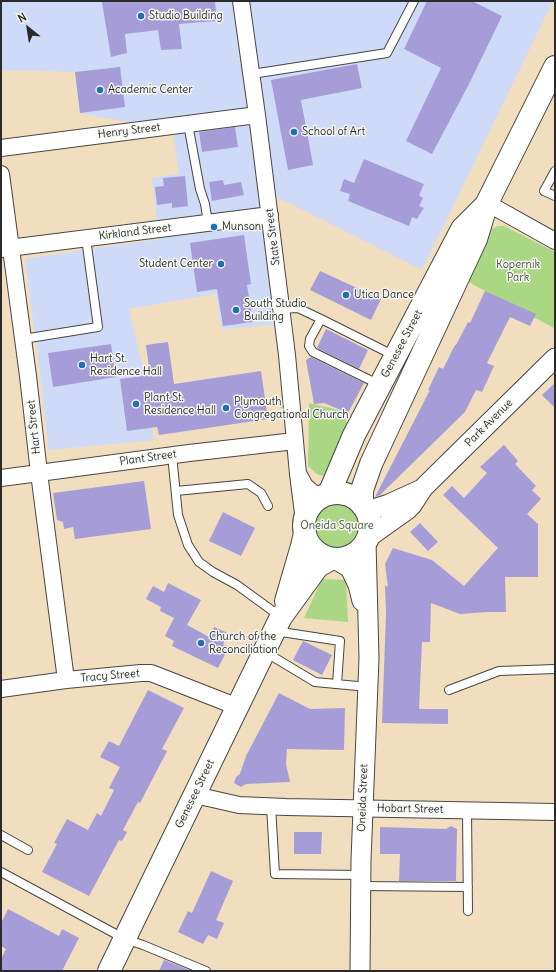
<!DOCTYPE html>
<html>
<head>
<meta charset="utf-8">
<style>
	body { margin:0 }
	#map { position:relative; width:556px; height:972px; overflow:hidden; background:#f0debe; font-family:Delius,sans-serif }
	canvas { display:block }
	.frame { position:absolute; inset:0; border:2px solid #2b2b2b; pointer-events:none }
	.north { position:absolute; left:8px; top:8px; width:40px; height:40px; -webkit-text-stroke:3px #f6f6f2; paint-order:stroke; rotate:330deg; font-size:11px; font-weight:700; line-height:16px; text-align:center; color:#2b2b2b }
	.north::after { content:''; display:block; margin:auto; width:14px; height:18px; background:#2b2b2b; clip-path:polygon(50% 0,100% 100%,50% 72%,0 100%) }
</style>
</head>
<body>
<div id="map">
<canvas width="556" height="972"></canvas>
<div class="frame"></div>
<div class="north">N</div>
</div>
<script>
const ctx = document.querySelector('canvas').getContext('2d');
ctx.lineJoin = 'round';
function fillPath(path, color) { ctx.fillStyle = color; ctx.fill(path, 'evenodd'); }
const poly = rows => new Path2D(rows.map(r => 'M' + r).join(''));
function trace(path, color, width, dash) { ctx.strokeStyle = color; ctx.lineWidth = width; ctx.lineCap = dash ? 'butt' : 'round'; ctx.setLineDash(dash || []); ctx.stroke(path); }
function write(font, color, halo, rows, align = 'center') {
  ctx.font = font + ' Delius,sans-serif'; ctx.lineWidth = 3; ctx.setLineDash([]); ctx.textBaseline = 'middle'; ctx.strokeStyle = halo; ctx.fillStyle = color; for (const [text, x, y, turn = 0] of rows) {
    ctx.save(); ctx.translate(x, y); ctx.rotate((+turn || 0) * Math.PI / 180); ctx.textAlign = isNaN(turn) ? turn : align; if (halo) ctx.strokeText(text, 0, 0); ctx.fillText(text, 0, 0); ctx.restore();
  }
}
fillPath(poly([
	[1,1,553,1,422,270,267,192,283,324,222,329,216,294,129,309,145,376,154,440,49,450,37,347,32,313,25,259,159,239,152,178,179,174,173,131,80,113,75,72,1,70]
]), '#cfdaf9');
fillPath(poly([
	[498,226,504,226,510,229,555,252,555,327,554,328,465,280,490,230],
	[309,403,343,411,347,424,331,471,323,476,317,474,308,466],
	[338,493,347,494,356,498,370,520,370,529,361,550,353,555,345,559,322,556,314,550,308,542,308,511,315,501],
	[322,579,346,580,348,622,304,618]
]), '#a9d784');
fillPath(poly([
	[112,1,215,1,217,21,179,24,182,49,161,50,158,30,125,34,127,53,111,57,102,2],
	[427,1,472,1,502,16,470,82,432,154,406,141,441,68,404,49],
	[357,64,362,88,301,100,313,165,288,170,271,80],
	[120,67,125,107,80,113,75,72],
	[235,127,238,147,202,152,199,132],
	[364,159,424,184,419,195,423,198,419,206,424,208,417,219,412,217,409,226,348,201,350,194,340,191,344,179,354,183],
	[185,176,188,206,172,208,172,203,157,205,155,187,164,186,163,178],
	[223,180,224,185,241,182,244,195,212,201,209,182],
	[244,235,251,284,247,285,253,322,223,326,217,289,197,292,190,243],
	[320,271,381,299,371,320,310,290],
	[485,291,536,314,530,326,510,317,487,363,494,366,482,392,476,390,465,412,380,495,375,497,430,390,428,390,439,367,443,369,455,345,456,345,468,322,470,323],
	[326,329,368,350,359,369,317,348],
	[168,342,174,384,261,371,268,419,159,435,157,427,127,431,120,379,150,375,146,345],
	[111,344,116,377,53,387,48,353],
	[311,357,364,383,348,413,324,403,314,404,306,360],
	[555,383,555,408,542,395],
	[504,445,518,461,515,464,536,486,532,490,541,499,527,514,538,524,538,577,505,577,506,612,487,612,460,614,431,603,430,642,422,642,419,709,448,709,448,724,382,723,386,614,385,585,388,587,385,564,393,548,432,560,464,586,498,548,443,495,452,486,464,498,487,473,480,467],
	[144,481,151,529,75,539,73,527,64,529,63,522,57,520,53,493],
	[223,512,255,528,241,556,209,541],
	[420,523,438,542,428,551,410,532],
	[168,583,201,600,187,625,209,637,214,627,228,633,223,644,229,647,218,668,172,646,174,641,165,636,174,618,160,611,161,607,146,599,153,586,164,592],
	[303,641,332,655,322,675,293,660],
	[148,690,184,708,162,749,167,751,140,803,138,802,123,830,127,832,122,841,119,840,89,896,42,872,57,844,54,843,67,819,88,830,97,813,101,816,114,790,109,788,120,767,100,757,109,741,119,746],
	[279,693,310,709,345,708,344,750,287,749,286,764,290,782,246,784,241,787,234,783,236,777,240,774,246,756],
	[451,826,457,829,456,881,399,881,400,854,380,854,380,827,446,829],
	[294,832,322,832,321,854,294,854],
	[211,871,233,881,216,920,224,923,217,939,208,935,203,944,178,932,188,911,192,913],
	[8,909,59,936,62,929,79,938,62,971,1,971,1,959,6,949,1,946,1,923],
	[164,960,192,971,159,971]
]), '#a69dd8');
const service = poly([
	[252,74,387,53,414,1],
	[188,124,200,189,205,204,208,223],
	[555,171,544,191,555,196],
	[281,309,298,308,321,319],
	[23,339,98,327,86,238],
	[380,385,313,352,309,346,310,339,321,319,395,356],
	[172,455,178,515,188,545,199,562,213,572,237,585,281,617],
	[176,491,248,484,261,493,268,506],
	[275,631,340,641,337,684],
	[265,652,315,682,368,687],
	[449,690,499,671,555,669],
	[271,806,275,874,361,875],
	[467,810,468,911],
	[1,835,28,850],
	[1,872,125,939,143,945,206,971],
	[361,886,468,887]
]);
const minor = poly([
	[241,1,257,115,287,355,298,474,304,521],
	[1,148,257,115],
	[1,174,28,376,39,473,66,680],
	[487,203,555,241],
	[1,249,270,215],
	[299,475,305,486,313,493,324,495],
	[1,478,39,473,189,453,295,441],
	[1,689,66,680,141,673,151,673,238,707],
	[195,795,239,805,286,807,555,812]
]);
const tertiary = poly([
	[367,511,389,504,422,489],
	[369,537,407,510,412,505,423,488,555,358],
	[335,559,350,568,358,585,362,601],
	[360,971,361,860,369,658,366,542]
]);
const secondary = poly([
	'304 526a33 33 0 1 1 66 0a33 33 0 1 1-66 0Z',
	[329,494,354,435,462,229,484,207],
	[362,505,362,490,371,464,476,239,487,203,555,67],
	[286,601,302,546,305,533],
	[109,971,281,617,318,566,331,559]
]);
trace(service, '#494641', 10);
trace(minor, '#494641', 18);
trace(tertiary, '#494641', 21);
trace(secondary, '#494641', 24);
trace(service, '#fff', 8);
trace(minor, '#fff', 16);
trace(tertiary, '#fff', 19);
trace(secondary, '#fff', 22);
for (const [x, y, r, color] of [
	[141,16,4,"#1f6fb2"],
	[100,90,4,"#1f6fb2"],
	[294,132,4,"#1f6fb2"],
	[214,227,4,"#1f6fb2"],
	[221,264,4,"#1f6fb2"],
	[346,295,4,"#1f6fb2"],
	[236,310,4,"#1f6fb2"],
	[82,365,4,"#1f6fb2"],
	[136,404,4,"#1f6fb2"],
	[226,408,4,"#1f6fb2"],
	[201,643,4,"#1f6fb2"]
]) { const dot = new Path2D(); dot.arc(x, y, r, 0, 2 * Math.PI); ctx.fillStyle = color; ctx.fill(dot); trace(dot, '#f6f6f2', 1.5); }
write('11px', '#2b2b2b', '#f6f6f2', [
	["Studio Building",149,16],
	["Academic Center",108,90],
	["School of Art",302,132],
	["Munson",222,227],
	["Student Center",213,264,"right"],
	["Utica Dance",354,295],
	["South Studio",244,304],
	["Building",244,317],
	["Hart St.",90,359],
	["Residence Hall",90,372],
	["Plant St.",144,398],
	["Residence Hall",144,411],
	["Plymouth",234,402],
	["Congregational Church",234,415],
	["Church of the",209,637],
	["Reconciliation",209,650]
], 'left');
write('11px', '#2b2b2b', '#f6f6f2', [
	["Henry Street",129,131,-7],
	["Kirkland Street",135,232,-7],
	["State Street",273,237,-97],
	["Genesee Street",402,344,-62],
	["Park Avenue",489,423,-45],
	["Hart Street",34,427,-96],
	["Plant Street",148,458,-8],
	["Tracy Street",110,676,-5],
	["Genesee Street",195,794,-64],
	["Oneida Street",363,798,-88],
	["Hobart Street",410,809,1]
]);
write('11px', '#4a5641', '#f6f6f2', [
	["Kopernik",518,265],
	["Park",518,278],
	["Oneida Square",337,526]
]);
</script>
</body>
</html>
